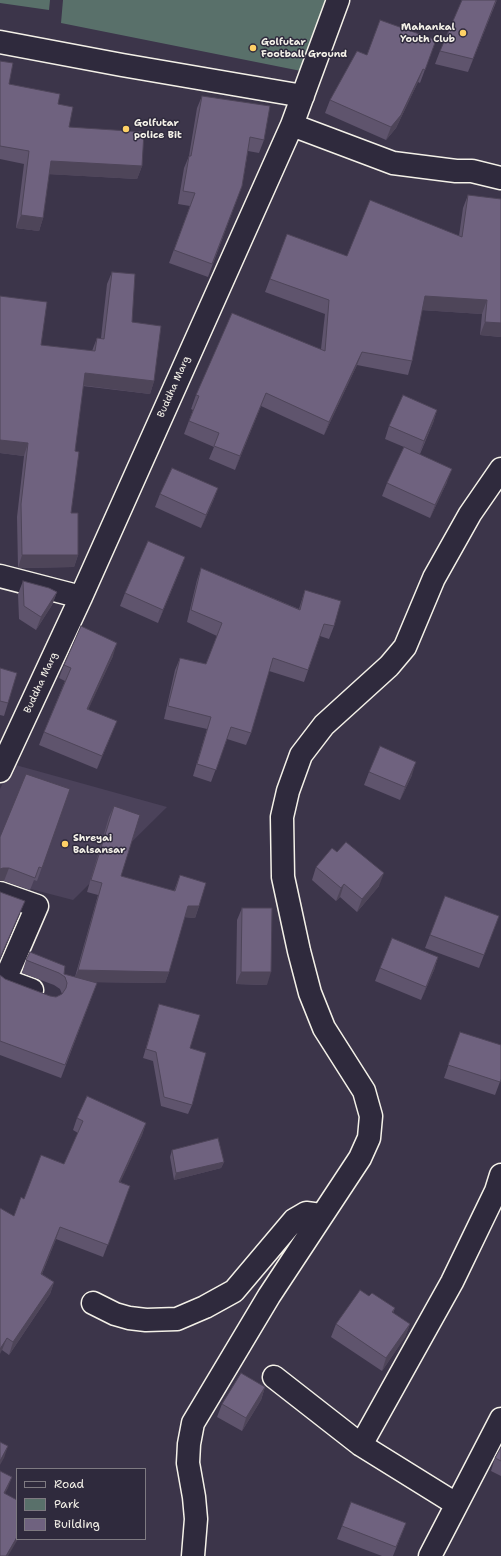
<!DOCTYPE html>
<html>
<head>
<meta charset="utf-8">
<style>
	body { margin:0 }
	#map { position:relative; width:501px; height:1556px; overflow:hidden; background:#3c354a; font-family:"Shantell Sans",sans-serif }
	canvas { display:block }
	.legend { position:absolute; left:16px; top:1468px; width:130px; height:72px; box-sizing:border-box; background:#2f2a3d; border:1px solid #7e7a81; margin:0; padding:5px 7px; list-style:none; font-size:12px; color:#f4f1e8 }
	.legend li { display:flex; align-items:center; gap:8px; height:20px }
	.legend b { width:20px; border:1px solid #7e7a81 }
</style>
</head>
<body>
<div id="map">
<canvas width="501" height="1556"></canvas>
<ul class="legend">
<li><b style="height:5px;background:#2f2a3d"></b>Road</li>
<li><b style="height:11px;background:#59706a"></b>Park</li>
<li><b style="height:11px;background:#6f627f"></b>Building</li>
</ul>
</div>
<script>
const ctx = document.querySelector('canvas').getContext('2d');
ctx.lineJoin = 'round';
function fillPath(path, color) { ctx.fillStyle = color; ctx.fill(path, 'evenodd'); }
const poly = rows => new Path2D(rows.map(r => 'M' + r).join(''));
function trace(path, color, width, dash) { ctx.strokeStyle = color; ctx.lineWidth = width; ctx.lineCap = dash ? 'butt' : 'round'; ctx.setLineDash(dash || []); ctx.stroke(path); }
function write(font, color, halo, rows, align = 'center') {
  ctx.font = font + ' "Shantell Sans",sans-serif'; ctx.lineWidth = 3; ctx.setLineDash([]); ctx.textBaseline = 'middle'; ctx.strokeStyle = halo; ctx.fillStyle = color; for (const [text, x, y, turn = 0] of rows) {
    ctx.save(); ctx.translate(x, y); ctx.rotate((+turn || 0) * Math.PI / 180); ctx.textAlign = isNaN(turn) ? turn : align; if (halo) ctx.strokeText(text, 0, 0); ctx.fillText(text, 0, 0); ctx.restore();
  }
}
fillPath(poly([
	[12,764,167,807,73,900,0,881,0,789]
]), '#4b425a');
fillPath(poly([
	[0,0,50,0,49,10,0,3],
	[63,0,338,0,311,73,61,23]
]), '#59706a');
const minor = poly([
	[0,42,122,65,303,96],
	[292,125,393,163,456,171,472,171,501,178],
	[0,576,81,597],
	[0,771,81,597,292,125,338,0],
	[0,893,37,906,5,980,32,990],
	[93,1303,115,1314,129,1318,146,1320,177,1319,205,1307,234,1291,294,1220,306,1213,321,1215],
	[274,1377,361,1445,456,1504],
	[361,1445,452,1282,496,1191,501,1175],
	[193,1556,196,1519,194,1497,188,1463,189,1444,193,1423,269,1296,360,1158,369,1138,371,1116,364,1091,324,1028,310,993,299,951,283,877,282,817,288,791,301,755,324,725,389,666,405,647,434,578,470,514,501,469],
	[430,1556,501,1419]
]);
trace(minor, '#f4f1e8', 25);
trace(minor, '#2f2a3d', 22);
fillPath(poly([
	[497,0,468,72,435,64,440,51],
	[436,40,420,83,418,82,396,128,386,140,325,113,330,100,367,55],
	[0,61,9,84,58,104,69,127,142,166,137,179,49,174,43,218,39,231,16,228,24,164,0,159],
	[202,96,264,140,259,153,248,151,242,186,208,277,169,263,190,206,178,204,184,168,189,156,197,108],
	[468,195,501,337,480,335,482,314,422,310,412,361,408,375,357,365,324,435,261,406,235,470,209,459,214,447,184,434,193,410,191,409,196,395,321,349,325,314,265,292,287,234,347,256,459,236,463,208],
	[112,272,154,381,150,394,83,386,75,451,71,513,78,555,74,567,18,568,17,517,24,456,0,453,0,296,41,345,92,351,97,338,101,338,107,284],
	[437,410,433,423,420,454,447,482,430,518,382,496,387,483,404,447,385,439,389,426],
	[218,488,213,501,201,528,155,507,160,494],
	[185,557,180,570,158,623,120,606,125,593],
	[201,568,299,609,305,590,334,626,329,639,320,636,304,682,269,671,251,733,246,745,227,739,211,782,193,776,207,729,164,719,175,670,180,658,206,664,217,636,187,622,197,580],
	[23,581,57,592,52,605,36,630,19,619,18,594],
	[113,656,88,709,112,733,97,769,39,745,44,732,65,681,59,678,64,665],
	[0,668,8,703,4,716,0,715],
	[369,772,412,775,400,800,364,785],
	[70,789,37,881,34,880,30,890,4,881,0,837],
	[114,806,121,876,174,891,180,875,199,906,195,918,184,917,169,972,165,983,93,982,97,983,61,1078,0,1055,0,975,5,979,50,996,56,997,62,994,60,989,54,985,22,973,26,960,64,974,75,977,98,895,87,892,109,817],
	[316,867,379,886,357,912,340,897,336,901,312,880],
	[445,896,499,916,479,968,425,948],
	[242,908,267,985,236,984,237,920],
	[438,957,434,970,421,1000,375,981,380,968],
	[159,1004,190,1048,192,1105,188,1114,161,1106,153,1061,143,1058,156,1013],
	[460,1032,501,1079,495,1095,444,1078],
	[77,1118,146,1123,142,1135,120,1182,130,1186,103,1257,56,1239,42,1274,54,1282,50,1294,9,1355,2,1350,14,1216,24,1199,64,1164,78,1133,73,1130],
	[172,1150,224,1162,221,1168,174,1180,170,1157],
	[369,1296,395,1308,393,1313,410,1324,405,1337,382,1371,331,1337,336,1324],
	[265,1387,261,1400,242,1431,217,1417,222,1404],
	[501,1447,501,1476,491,1471,495,1458],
	[406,1523,393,1556,382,1556,337,1539,342,1526]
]), '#5f546d');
fillPath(poly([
	[497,0,468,72,473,59],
	[423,69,418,82,396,128,386,140,391,127],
	[51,161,142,166,137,179,46,174],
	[21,215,43,218,39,231,16,228],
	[425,296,487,300,482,314,420,310],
	[485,322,501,323,501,337,480,335],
	[362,352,357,365,324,435,329,422],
	[85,373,154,381,150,394,80,385],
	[266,393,261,406,235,470,240,456],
	[437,410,433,423,419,454,424,441],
	[0,440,28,443,24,456,0,453],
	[452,469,447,482,430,518,435,505],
	[218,488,213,501,201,528,206,515],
	[22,555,78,555,74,567,18,568],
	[185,557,180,570,158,623,163,610],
	[57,592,52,605,36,630,41,617],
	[117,643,113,656,83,721,87,709],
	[117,721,97,769,102,756],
	[416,762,412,775,400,800,405,787],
	[3,868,9,868,4,881,0,881,0,869],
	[384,873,379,886,357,912,362,899],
	[344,884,340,897,336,901,341,888],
	[25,901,20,913,0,960,0,958],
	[188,906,199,906,195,918,183,917],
	[438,957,434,970,421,1000,426,987],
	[78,970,169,972,165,983,73,982],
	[241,972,271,972,267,985,236,984],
	[146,1123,142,1135,115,1194,119,1182],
	[224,1162,221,1168,174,1180,176,1173],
	[60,1227,56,1239,37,1286,41,1274],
	[54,1282,50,1294,9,1355,13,1342],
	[410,1324,405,1337,382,1371,386,1358],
	[7,1338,2,1350,0,1354,0,1349],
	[265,1387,261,1400,242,1431,246,1418],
	[8,1446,4,1458,0,1465,0,1461],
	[12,1477,8,1488,0,1503,4,1493],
	[17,1537,17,1539,18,1539,8,1556,6,1556]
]), '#4e4559');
const building = poly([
	[462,0,496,0,473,59,440,51,462,0],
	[380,20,436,40,425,70,423,69,401,115,391,127,330,100,357,51,367,55,380,20],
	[0,61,13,63,9,84,60,94,58,104,73,107,69,127,144,132,142,166,51,161,43,218,21,215,29,151,0,146,0,61],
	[202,96,270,106,264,140,250,137,242,186,212,264,174,250,195,193,183,191,189,156,191,156,202,96],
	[468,195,501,199,501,323,485,322,487,300,425,296,412,361,362,352,329,422,266,393,240,456,214,446,219,433,189,421,199,396,196,395,232,313,325,351,329,300,270,279,287,234,347,256,370,200,462,237,468,195],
	[112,272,135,274,132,322,161,326,154,381,85,373,75,451,79,452,71,513,78,513,78,555,22,555,21,504,28,443,0,440,0,296,47,302,41,345,95,351,97,338,104,339,112,272],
	[403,395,437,410,424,441,389,426,403,395],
	[404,447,452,469,435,505,387,483,404,447],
	[172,468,218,488,206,515,160,494,172,468],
	[148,541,185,557,163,610,125,593,148,541],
	[201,568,300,610,305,590,341,601,334,626,324,624,308,670,273,658,251,733,231,727,216,770,197,764,211,717,168,706,180,658,206,664,222,623,191,610,201,568],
	[23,581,49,588,57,592,41,617,24,606,23,581],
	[81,626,117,643,87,709,117,721,102,756,44,732,71,668,64,665,81,626],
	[0,668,17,673,8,703,0,701,0,668],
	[380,746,416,762,405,787,369,772,380,746],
	[26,774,70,789,42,868,39,867,35,878,9,868,3,868,0,869,0,837,26,774],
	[114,806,140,815,121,876,175,891,180,875,206,883,199,906,188,906,169,972,78,970,102,883,91,880,114,806],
	[346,842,384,873,362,899,344,884,341,888,316,867,332,848,337,852,346,842],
	[0,892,25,901,0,958,0,892],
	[445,896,499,916,484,955,430,935,445,896],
	[242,908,272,908,271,972,241,972,242,908],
	[392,938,438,957,426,987,380,968,392,938],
	[30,952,65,966,64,974,97,983,65,1065,0,1041,0,975,5,979,50,996,56,997,62,994,66,988,67,983,65,977,59,973,26,960,30,952],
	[159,1004,200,1015,190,1048,206,1053,192,1105,164,1097,156,1052,146,1049,159,1004],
	[460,1032,501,1045,501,1079,500,1082,448,1065,460,1032],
	[87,1096,146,1123,119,1182,130,1186,108,1245,60,1227,41,1274,54,1282,13,1342,7,1338,0,1349,0,1208,14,1216,21,1197,24,1199,41,1155,64,1164,83,1121,77,1118,87,1096],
	[218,1138,224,1162,176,1173,172,1150,218,1138],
	[360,1290,369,1296,372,1293,395,1308,392,1312,410,1324,386,1358,336,1324,360,1290],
	[241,1373,265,1387,246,1418,222,1404,241,1373],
	[0,1442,8,1446,0,1461,0,1442],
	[501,1447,501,1461,495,1458,501,1447],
	[0,1471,12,1477,4,1493,17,1500,17,1537,6,1556,0,1556,0,1471],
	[351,1502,406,1523,396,1547,342,1526,351,1502]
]);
fillPath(building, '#6f627f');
trace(building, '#4e4559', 1);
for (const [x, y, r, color] of [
	[463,33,4,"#ffd166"],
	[253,48,4,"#ffd166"],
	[126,129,4,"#ffd166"],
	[65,844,4,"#ffd166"]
]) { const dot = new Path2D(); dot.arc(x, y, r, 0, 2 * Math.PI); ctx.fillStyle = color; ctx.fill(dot); trace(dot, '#2f2a3d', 1.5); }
write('bold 10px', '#f4f1e8', '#2f2a3d', [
	["Mahankal",455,27,"right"],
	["Youth Club",455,39,"right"],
	["Golfutar",261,42],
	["Football Ground",261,54],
	["Golfutar",134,123],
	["police Bit",134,135],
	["Shreyai",73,838],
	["Balsansar",73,850]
], 'left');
write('10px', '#f4f1e8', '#2f2a3d', [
	["Buddha Marg",174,387,-66],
	["Buddha Marg",41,683,-65]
]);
</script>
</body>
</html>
